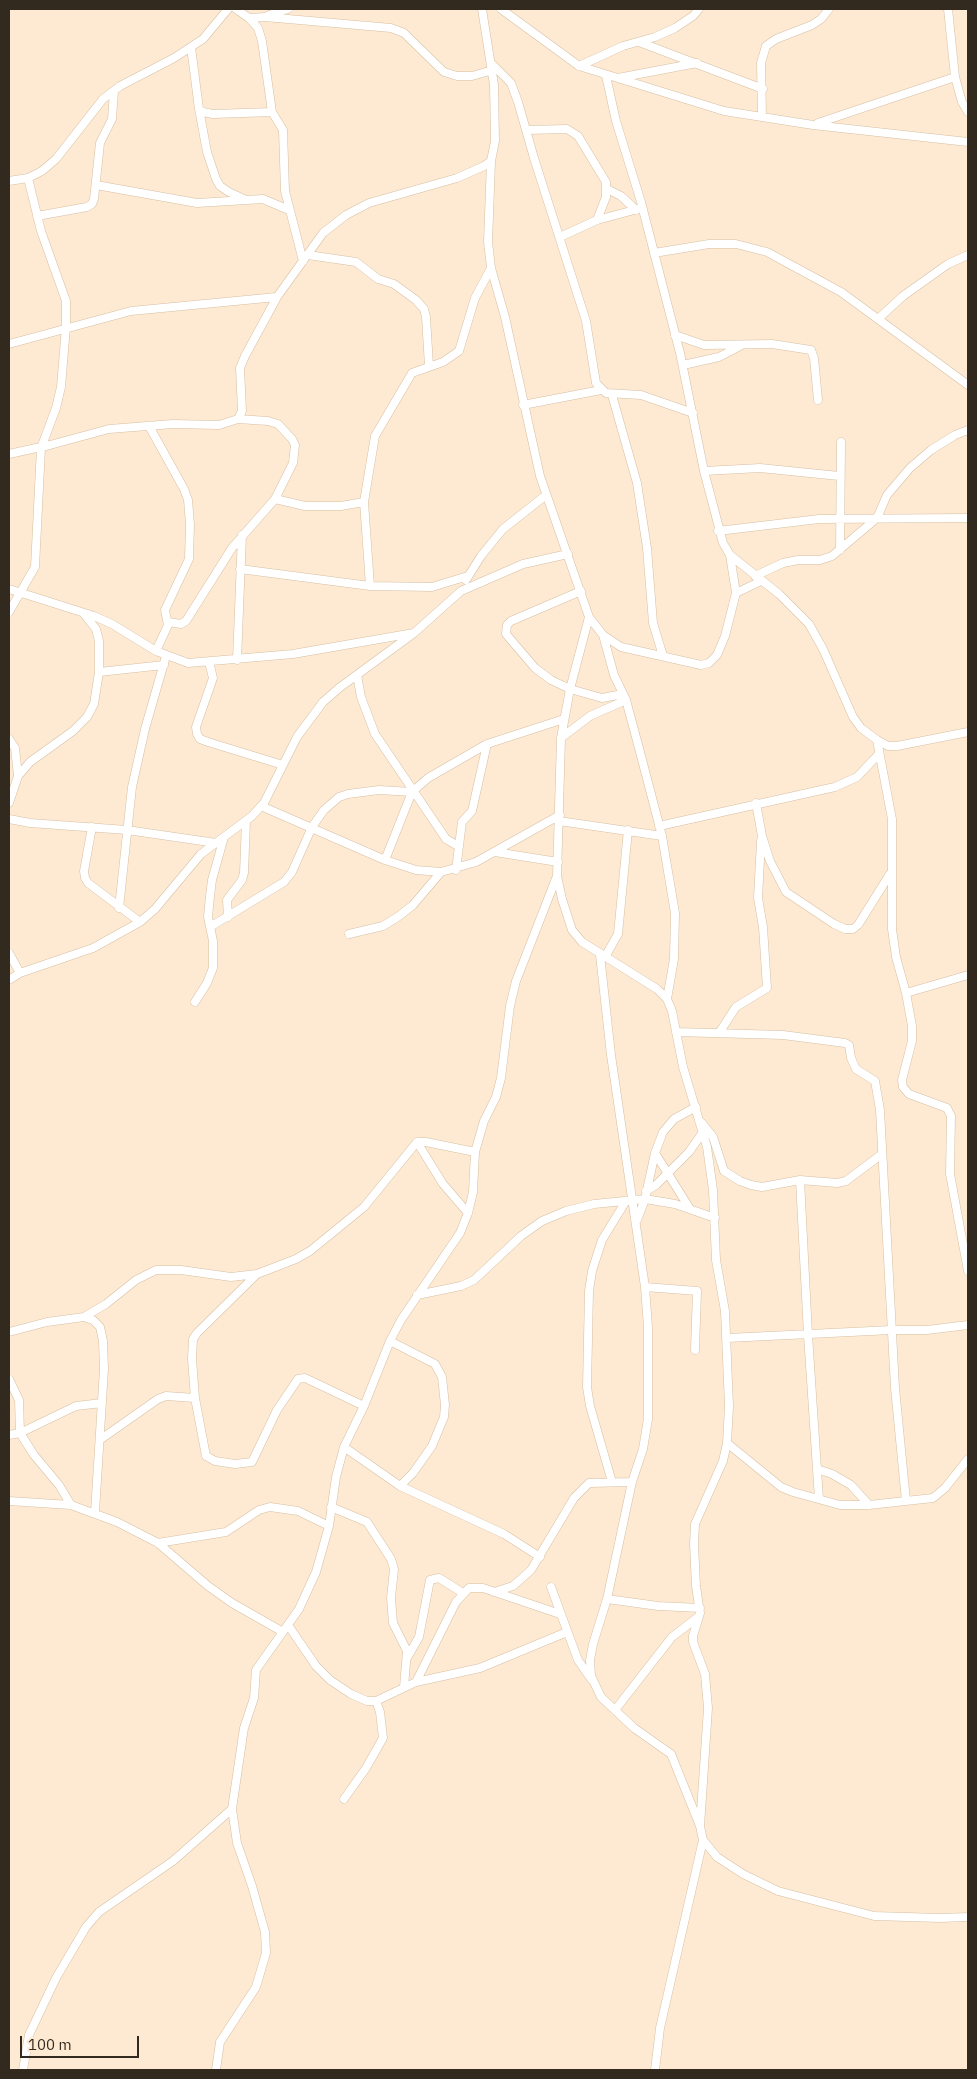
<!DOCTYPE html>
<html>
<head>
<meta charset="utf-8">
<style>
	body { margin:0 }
	#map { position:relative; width:977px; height:2079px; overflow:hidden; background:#feead3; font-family:"IBM Plex Sans",sans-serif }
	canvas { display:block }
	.frame { position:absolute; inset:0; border:10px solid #332a1f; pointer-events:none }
	.scale { position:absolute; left:20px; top:2036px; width:119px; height:22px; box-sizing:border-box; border:2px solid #332a1f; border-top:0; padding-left:6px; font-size:15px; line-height:18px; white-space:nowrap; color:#332a1f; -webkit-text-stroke:4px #feead3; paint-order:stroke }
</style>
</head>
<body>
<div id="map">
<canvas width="977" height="2079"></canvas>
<div class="frame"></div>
<div class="scale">100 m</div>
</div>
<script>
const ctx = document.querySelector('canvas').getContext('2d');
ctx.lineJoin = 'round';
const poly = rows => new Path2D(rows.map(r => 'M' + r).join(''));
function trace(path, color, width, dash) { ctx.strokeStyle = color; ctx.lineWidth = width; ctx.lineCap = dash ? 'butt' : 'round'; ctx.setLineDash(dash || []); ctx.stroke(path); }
const minor = poly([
	[236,9,249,18,258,28,262,41,272,112,283,130,285,191,303,261],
	[501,9,579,66,724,111,813,125,968,142],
	[948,9,955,77,962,102,968,112],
	[269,15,288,9],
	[249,18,265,17,391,28,404,33,444,72,457,76,472,76,493,70],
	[639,42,763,89],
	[191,47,199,109,203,112,213,114,272,112],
	[492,64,511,83,518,102,534,158,586,321,596,383,606,393,641,395,693,413],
	[579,66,623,46,655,37,675,28,693,16,699,9],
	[606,76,616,121,641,202,680,353,704,471,723,543,730,555,779,594,809,624,823,649,853,717,861,728,877,740,888,746,897,746,968,732],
	[618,78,697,63],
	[199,109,207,152,216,179,220,186,229,192,244,199],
	[762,116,761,63,766,46,776,39,812,25,821,19,829,9],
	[818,123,955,77],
	[527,130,567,129,578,136,606,182,606,197,597,220],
	[491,161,488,242,491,268,505,317,540,476,589,617,570,689,561,738,557,876,562,899,572,930,582,942,657,989,667,999,672,1011,683,1067,707,1147,713,1190,716,1260,725,1311,729,1406,727,1443,723,1461,695,1524,694,1544,696,1586,700,1613,693,1636,693,1642,705,1674,708,1708,700,1826],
	[9,181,28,178,42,171,56,159,103,99,120,86,174,58,203,39,228,9],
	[96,185,197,203,263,199,289,210],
	[607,189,621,196,636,210],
	[37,216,87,207,92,204,94,199,100,143,112,119,114,91],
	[560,237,597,220,642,208],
	[654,253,709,244,736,244,767,252,841,292,968,385],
	[308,255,356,262,378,279,394,284,416,300,424,309,426,317,429,366],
	[878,319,903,296,948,264,968,255],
	[675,335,704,345,772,344,811,350,814,358,818,400],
	[9,344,131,311,277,297],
	[683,365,719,357,742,345],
	[612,395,637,483,647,548,653,623,663,656],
	[523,405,601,390],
	[149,426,184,489,188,500,190,524,189,559,165,610,168,625,156,651],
	[9,454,50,445,109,429,173,424,219,425,238,419,242,411,240,368,245,356,277,297,323,233,346,215,369,203,457,178,484,166,491,161,495,141,494,85,482,9],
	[704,471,760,468,839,476],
	[275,499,305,506,341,506,364,502],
	[718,531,819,519,968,518],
	[840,550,841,442],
	[240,569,370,586,432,587,468,576],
	[755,576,783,563,798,560,820,560,832,556,877,518,887,495,910,468,931,450,955,435,968,430],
	[466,580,481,556,503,529,546,495],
	[370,586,364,502,375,436,412,373,443,362,459,351,475,298,491,268],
	[9,589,94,616,112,624,156,651,188,663,293,654,414,633],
	[581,591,511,621,507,625,506,634,535,668,551,680,570,689,602,698,623,694],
	[736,593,761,581],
	[9,612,35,567,41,448,56,408,61,387,66,327,66,301,41,231,28,178],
	[589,617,603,635,621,647,701,665,709,663,717,655,725,636,736,593,730,555],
	[168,622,181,624,186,621,232,548,275,499,293,463,295,445,292,439,278,424,268,421,238,419],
	[603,635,614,675,626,700,640,752,662,836,675,913,674,959,667,999],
	[237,660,242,535],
	[209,662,213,678,196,727,197,734,200,739,208,742,283,765],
	[99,672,164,665],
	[357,675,361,697,375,734,446,839,458,846],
	[561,738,590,716,626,700],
	[9,739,15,748,18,776],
	[877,740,892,819,892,929,896,957,906,993,912,1026,912,1041,902,1080,903,1087,909,1094,947,1108,951,1116,950,1174,968,1271],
	[9,803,18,776,30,762,73,731,87,717,94,704,99,672,99,641,96,629,84,614],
	[756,803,762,836,770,861,786,892,834,924,845,929,853,929,858,925,890,874],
	[261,806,385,860,416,870,441,872,476,862,560,815],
	[9,819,30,823,127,830,216,843],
	[559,821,662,836],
	[659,826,835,787,857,777,878,755],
	[92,827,84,871,85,878,88,883,140,922],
	[495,852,558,862],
	[385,860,412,792,428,778,487,744,564,719],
	[456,870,462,822,472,811,487,744],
	[119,908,132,787,145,729,166,656],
	[228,917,227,900,242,880,244,873,246,821],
	[210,927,284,882,292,872,312,827,324,810,339,797,348,794,379,790,412,792],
	[349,934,383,926,399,916,413,905,441,872],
	[9,953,20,973],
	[600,955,611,1055,645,1287,648,1327,648,1419,643,1449,632,1482,607,1599,593,1644,590,1660,591,1676,601,1697,634,1728,671,1754,700,1826,703,1840,717,1857,743,1874,778,1891,874,1916,940,1918,968,1917],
	[605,957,618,934,628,830],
	[9,980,20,973,93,948,140,922,155,909,201,854,252,816,264,803,297,737,323,702,339,688,414,633,461,591,523,564,568,554],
	[906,993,968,975],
	[195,1002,207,983,213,968,213,941,208,917,210,896,212,880,224,837],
	[676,1032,783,1035,845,1043,849,1045,851,1058,856,1069,875,1081,880,1110,895,1388,906,1501],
	[719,1033,736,1007,767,988,763,927,758,898,761,841],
	[702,1123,713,1137,724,1171,740,1181,751,1185,762,1187,800,1180,837,1183,846,1181,882,1154],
	[417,1142,443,1184,468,1213],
	[655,1153,690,1209],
	[800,1180,808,1335,819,1499],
	[646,1191,656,1185,689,1152,703,1132],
	[637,1220,645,1199,655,1153,663,1132,674,1119,696,1107],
	[257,1274,197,1333,193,1339,192,1359,195,1398,206,1456,215,1461,235,1464,252,1462,277,1410,298,1379,305,1378,364,1406],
	[645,1287,697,1291,695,1350],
	[417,1295,461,1286,474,1280,521,1236,542,1221,566,1211,594,1204,645,1199,675,1204,715,1218],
	[84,1317,106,1304,136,1280,156,1270,181,1270,231,1277,257,1274,296,1259,310,1251,364,1207,417,1142,426,1142,475,1152],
	[9,1332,47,1322,84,1317,93,1320,100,1327,103,1341,104,1369,95,1512],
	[727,1338,892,1330,927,1330,968,1325],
	[390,1341,435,1364,442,1377,445,1405,444,1417,432,1446,413,1473,400,1486],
	[9,1379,19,1400,20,1433,34,1455,59,1485,71,1505],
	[9,1435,20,1433,76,1406,102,1403],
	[101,1439,158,1399,166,1396,195,1398],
	[727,1443,781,1487,793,1492,840,1505,869,1505,933,1498,945,1488,968,1459],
	[344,1447,400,1486,504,1534,540,1557],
	[817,1469,832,1474,851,1485,869,1505],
	[612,1482,590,1406,587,1387,589,1291,592,1271,602,1240,626,1201],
	[9,1501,71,1505,117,1522,158,1543,208,1586,232,1603,283,1632],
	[331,1507,367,1522,391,1559,394,1569,391,1598,393,1623,407,1651,404,1687],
	[158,1543,226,1532,259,1510,270,1507,298,1511,329,1526],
	[551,1587,578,1660,591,1679],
	[494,1592,513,1586,531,1570,574,1498,589,1483,632,1482],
	[607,1599,658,1606,700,1608],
	[288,1625,316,1666,330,1680,351,1694,367,1701,376,1701,416,1682,480,1668,567,1632],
	[407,1658,419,1637,430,1580,439,1578,463,1593],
	[416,1682,456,1602,469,1588,483,1588,560,1614],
	[615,1710,672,1637,698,1617],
	[344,1799,366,1768,383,1738,380,1712,376,1701],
	[23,2070,29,2035,56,1978,86,1927,99,1912,173,1861,232,1809],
	[216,2070,220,2042,256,1987,266,1953,265,1932,252,1886,237,1843,232,1809,244,1728,254,1698,256,1670,299,1609,316,1572,329,1526,336,1477,344,1447,364,1406,390,1341,401,1320,460,1233,468,1213,473,1192,475,1152,484,1121,496,1097,501,1078,510,1006,516,981,557,876],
	[655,2070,660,2028,703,1840]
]);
trace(minor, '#d6bfa2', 9);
trace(minor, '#fff', 8);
</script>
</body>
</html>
